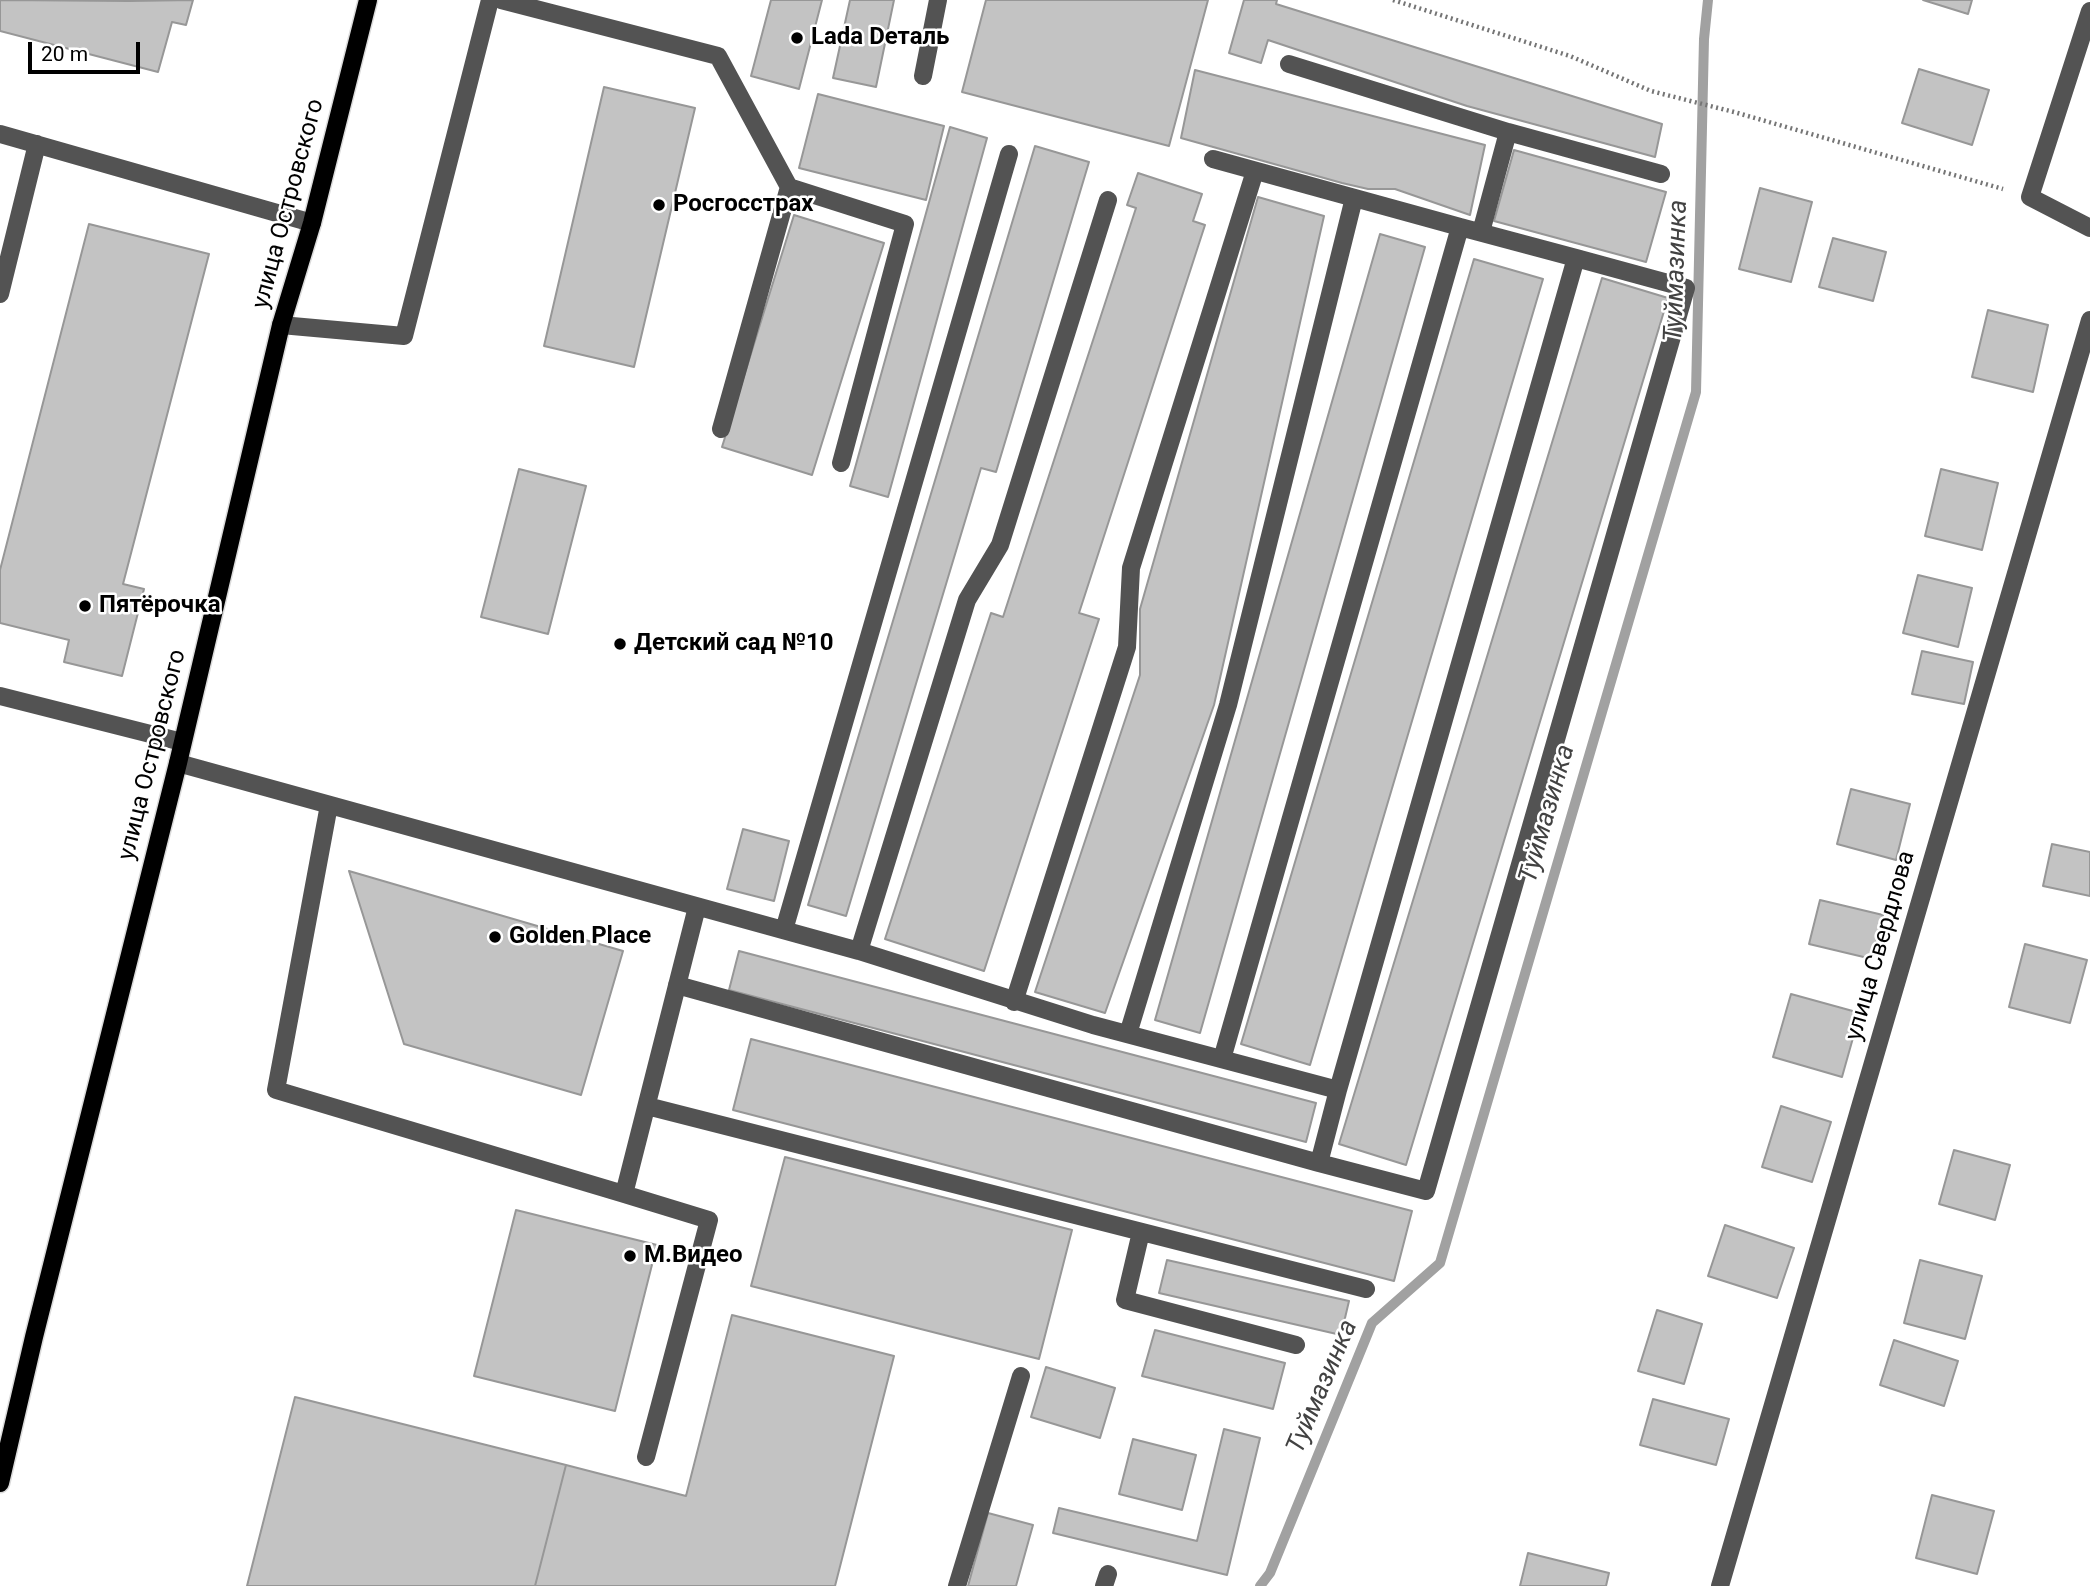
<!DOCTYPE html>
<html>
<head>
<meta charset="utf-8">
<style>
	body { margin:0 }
	#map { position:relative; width:2090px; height:1586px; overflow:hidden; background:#fff; font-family:Roboto,sans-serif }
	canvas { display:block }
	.scale { position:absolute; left:28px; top:42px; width:112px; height:32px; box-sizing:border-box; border:4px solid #000; border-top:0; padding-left:9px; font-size:21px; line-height:24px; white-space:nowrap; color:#000; -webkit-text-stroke:5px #fff; paint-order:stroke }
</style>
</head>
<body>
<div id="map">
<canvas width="2090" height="1586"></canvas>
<div class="scale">20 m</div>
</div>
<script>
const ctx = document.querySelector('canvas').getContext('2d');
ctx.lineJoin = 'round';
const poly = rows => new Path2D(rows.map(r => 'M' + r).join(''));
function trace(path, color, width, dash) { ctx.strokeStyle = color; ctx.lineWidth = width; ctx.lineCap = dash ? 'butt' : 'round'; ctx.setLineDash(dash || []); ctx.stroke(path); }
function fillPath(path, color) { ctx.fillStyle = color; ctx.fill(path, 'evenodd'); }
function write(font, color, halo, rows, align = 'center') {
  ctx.font = font + ' Roboto,sans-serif'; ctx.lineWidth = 5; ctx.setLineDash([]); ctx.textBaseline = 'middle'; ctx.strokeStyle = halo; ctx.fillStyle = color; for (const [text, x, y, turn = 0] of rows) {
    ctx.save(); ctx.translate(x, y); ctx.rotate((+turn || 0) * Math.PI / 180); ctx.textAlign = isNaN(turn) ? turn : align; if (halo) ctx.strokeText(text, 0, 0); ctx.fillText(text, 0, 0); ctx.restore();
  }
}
trace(poly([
	[1260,1586,1270,1573,1372,1323,1440,1263,1696,392,1704,39,1708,0]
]), '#a1a1a1', 10);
const building = poly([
	[0,0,129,1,193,0,186,25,172,22,158,72,0,31,0,0],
	[771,0,822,0,799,89,751,76,771,0],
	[850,0,894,0,876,87,833,78,850,0],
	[986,0,1208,0,1169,146,962,92,986,0],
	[1244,0,1277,0,1276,4,1662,124,1655,157,1467,106,1268,40,1261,63,1229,53,1244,0],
	[1923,0,1972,0,1968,14,1923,0],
	[1919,69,1989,90,1972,145,1902,123,1919,69],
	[1195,70,1485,145,1470,215,1395,189,1368,189,1342,183,1181,138,1195,70],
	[604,87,695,108,634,367,544,346,604,87],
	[818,94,944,126,926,200,799,168,818,94],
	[950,127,987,138,888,497,850,486,950,127],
	[1035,146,1089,162,996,472,981,468,846,916,808,905,1035,146],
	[1514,150,1666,192,1646,262,1494,221,1514,150],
	[1138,173,1202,194,1193,221,1205,225,1079,613,1099,619,984,971,885,939,991,613,1003,617,1136,208,1127,205,1138,173],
	[1760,188,1812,202,1791,282,1739,269,1760,188],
	[1258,197,1324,216,1214,705,1105,1013,1035,992,1140,675,1140,609,1258,197],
	[794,215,884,243,812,475,722,447,794,215],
	[89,224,209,254,123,584,144,589,122,676,64,662,69,640,0,623,0,570,89,224],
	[1380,234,1425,247,1200,1033,1155,1020,1380,234],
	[1833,238,1886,252,1873,301,1819,287,1833,238],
	[1474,259,1543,279,1310,1065,1241,1044,1474,259],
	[1602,278,1668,298,1406,1165,1339,1144,1602,278],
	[1988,310,2048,325,2033,392,1972,377,1988,310],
	[519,469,586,486,548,634,481,617,519,469],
	[1941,469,1998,483,1982,550,1925,536,1941,469],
	[1918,575,1972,588,1958,647,1903,633,1918,575],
	[1922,651,1973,662,1964,704,1912,694,1922,651],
	[1851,789,1910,804,1896,860,1837,844,1851,789],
	[743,829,789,841,774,901,727,889,743,829],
	[2052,844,2090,852,2090,896,2043,886,2052,844],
	[349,871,623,951,581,1095,404,1044,349,871],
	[1820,900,1883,915,1872,959,1809,944,1820,900],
	[2025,944,2087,960,2070,1023,2009,1007,2025,944],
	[739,951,1316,1103,1306,1142,729,990,739,951],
	[1791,994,1860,1013,1842,1077,1773,1057,1791,994],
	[751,1039,1412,1211,1394,1281,733,1110,751,1039],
	[1781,1106,1831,1122,1812,1182,1762,1167,1781,1106],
	[1954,1150,2010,1165,1995,1220,1939,1204,1954,1150],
	[785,1157,1072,1230,1039,1359,751,1286,785,1157],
	[516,1210,657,1245,615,1411,474,1376,516,1210],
	[1725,1225,1794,1248,1777,1298,1708,1276,1725,1225],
	[1167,1260,1349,1301,1341,1335,1159,1293,1167,1260],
	[1920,1260,1982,1276,1965,1339,1904,1323,1920,1260],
	[1657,1310,1702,1324,1684,1384,1638,1371,1657,1310],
	[732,1315,894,1356,835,1586,535,1586,566,1465,686,1496,732,1315],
	[1155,1330,1285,1363,1273,1409,1142,1376,1155,1330],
	[1894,1340,1958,1361,1944,1406,1880,1385,1894,1340],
	[1046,1367,1115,1388,1100,1438,1031,1417,1046,1367],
	[295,1397,566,1465,535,1586,247,1586,295,1397],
	[1653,1399,1729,1419,1716,1465,1640,1445,1653,1399],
	[1224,1429,1260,1438,1227,1575,1053,1533,1059,1508,1197,1541,1224,1429],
	[1133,1439,1196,1455,1182,1510,1119,1494,1133,1439],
	[1932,1495,1994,1511,1977,1574,1916,1558,1932,1495],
	[988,1513,1033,1525,1016,1586,968,1586,988,1513],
	[1528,1553,1609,1573,1606,1586,1520,1586,1528,1553]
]);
fillPath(building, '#c3c3c3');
trace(building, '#979797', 2);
const major = poly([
	[0,1483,34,1337,178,763,281,325,312,223,368,0]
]);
trace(major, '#dbdbdb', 21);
trace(poly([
	[1393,0,1570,56,1651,91,1734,112,2003,189]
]), '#757575', 4.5, [2, 3.5]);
trace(poly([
	[501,0,718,56,789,187,721,429],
	[2090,11,2030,197,2090,228],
	[1289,64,1508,132],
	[923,76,938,0],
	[0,134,312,223],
	[1213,159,1460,227],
	[789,187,905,224,841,463],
	[1481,232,1508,132,1661,174],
	[0,294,37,144],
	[281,325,404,336,490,0],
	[0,696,182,742],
	[178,763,859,951,1093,1025,1338,1090,1319,1163,1426,1191,1686,288,1576,258,1338,1090],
	[329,805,276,1090,624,1194,697,907],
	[784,930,1009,154],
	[859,951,967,600,1000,545,1108,200],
	[677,985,1319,1163],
	[1014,1002,1127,647,1131,568,1255,171],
	[1128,1034,1228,705,1354,198],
	[1222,1059,1460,227,1576,258],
	[647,1106,1366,1289],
	[624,1194,709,1220,646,1457],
	[1141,1232,1125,1300,1296,1345],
	[957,1586,1021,1376],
	[1104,1586,1108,1574],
	[1720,1586,2090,320]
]), '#535353', 18);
trace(major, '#000', 18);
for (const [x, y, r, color] of [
	[797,38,7,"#000"],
	[659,205,7,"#000"],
	[85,606,7,"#000"],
	[620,644,7,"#000"],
	[495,937,7,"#000"],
	[630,1256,7,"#000"]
]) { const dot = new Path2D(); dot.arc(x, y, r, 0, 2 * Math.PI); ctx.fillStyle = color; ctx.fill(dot); trace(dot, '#fff', 2.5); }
write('bold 24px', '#000', '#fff', [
	["Lada Dеталь",811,38],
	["Росгосстрах",673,205],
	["Пятёрочка",99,606],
	["Детский сад №10",634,644],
	["Golden Place",509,937],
	["М.Видео",644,1256]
], 'left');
write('24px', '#000', '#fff', [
	["улица Островского",289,204,-75],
	["улица Островского",153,755,-76],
	["улица Свердлова",1881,946,-74]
]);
write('italic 26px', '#424242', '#fff', [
	["Туймазинка",1677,271,-88],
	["Туймазинка",1548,814,-74],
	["Туймазинка",1323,1387,-67]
]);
</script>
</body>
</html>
